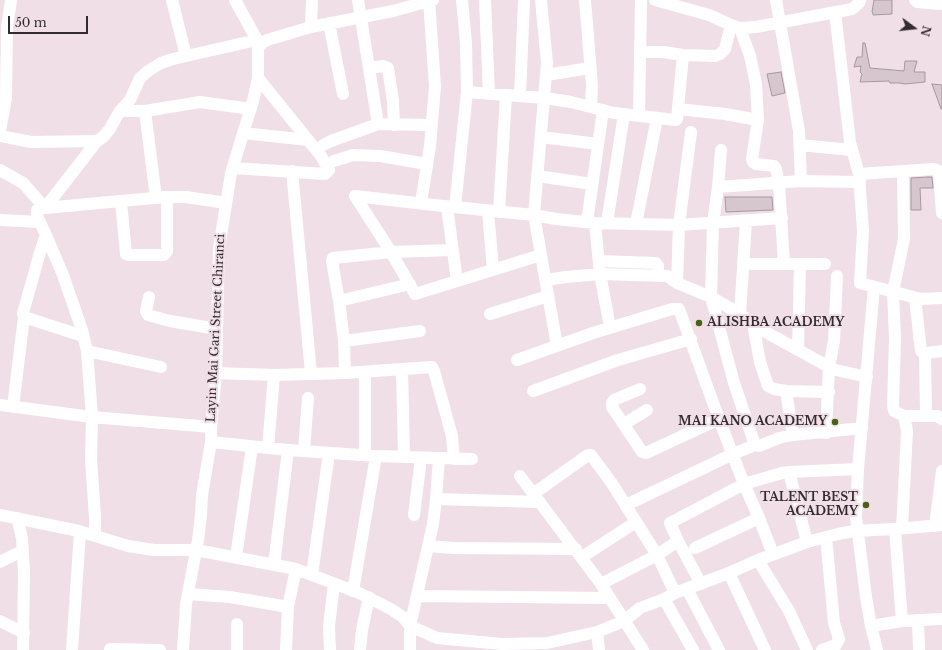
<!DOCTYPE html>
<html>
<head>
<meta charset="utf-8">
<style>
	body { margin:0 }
	#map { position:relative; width:942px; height:650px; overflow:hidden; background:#f0dfe7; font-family:"Libre Baskerville",serif }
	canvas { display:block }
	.north { position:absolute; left:894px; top:8px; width:40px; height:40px; -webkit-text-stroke:3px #f0dfe7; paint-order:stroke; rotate:105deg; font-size:11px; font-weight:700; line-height:16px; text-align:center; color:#322c2e }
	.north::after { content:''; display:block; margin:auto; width:14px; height:18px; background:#322c2e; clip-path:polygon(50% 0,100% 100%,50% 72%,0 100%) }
	.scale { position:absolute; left:8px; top:16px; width:80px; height:18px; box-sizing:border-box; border:2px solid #322c2e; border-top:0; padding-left:5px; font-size:12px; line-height:14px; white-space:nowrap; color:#322c2e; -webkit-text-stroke:3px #f0dfe7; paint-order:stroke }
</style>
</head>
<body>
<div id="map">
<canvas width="942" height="650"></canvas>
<div class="north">N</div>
<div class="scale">50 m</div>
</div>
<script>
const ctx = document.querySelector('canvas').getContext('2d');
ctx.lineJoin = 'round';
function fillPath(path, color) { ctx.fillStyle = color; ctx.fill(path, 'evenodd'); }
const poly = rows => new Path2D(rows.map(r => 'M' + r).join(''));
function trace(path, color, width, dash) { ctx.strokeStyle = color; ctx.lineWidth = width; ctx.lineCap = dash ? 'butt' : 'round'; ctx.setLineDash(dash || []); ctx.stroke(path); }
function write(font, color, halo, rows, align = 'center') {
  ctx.font = font + ' "Libre Baskerville",serif'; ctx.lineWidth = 4; ctx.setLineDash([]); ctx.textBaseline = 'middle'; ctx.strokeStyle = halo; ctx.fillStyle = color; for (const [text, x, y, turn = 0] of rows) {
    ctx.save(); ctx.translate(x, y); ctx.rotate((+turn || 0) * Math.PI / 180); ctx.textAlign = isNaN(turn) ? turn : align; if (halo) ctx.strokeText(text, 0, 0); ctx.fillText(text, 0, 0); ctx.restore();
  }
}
const building = poly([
	[874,0,892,0,892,14,873,15,873,13,872,12,874,0],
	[863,43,865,43,870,68,904,71,905,61,917,61,914,72,925,72,925,82,905,84,899,83,890,83,889,81,860,82,862,74,860,72,861,66,854,67,857,57,862,57,863,43],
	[781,72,785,93,772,96,767,74,781,72],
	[932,84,942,85,942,109,941,109,932,84],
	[928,177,932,177,933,188,920,188,921,210,911,210,911,178,928,177],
	[725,197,772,197,773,210,726,212,725,197]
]);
fillPath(building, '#d6c6cd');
trace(building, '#a7989f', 1);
trace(poly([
	[172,0,186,56],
	[235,0,257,40,262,43],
	[358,0,378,124],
	[485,0,489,94],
	[541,0,547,63,534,215,557,346],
	[585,0,592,86,591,107],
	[655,0,709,15,731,25,740,28,756,27,852,9,859,3,860,0],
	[776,0,799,131,801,181],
	[915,0,917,2,942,4],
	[835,12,850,142,859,174,860,189,863,231,860,283,921,299,942,298],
	[329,23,343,94],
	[311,27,312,0],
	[740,28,750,56,756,84,758,120,752,159,753,162,756,164,774,166,776,169,779,184,784,264],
	[640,52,663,52,683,55,715,56,720,54,725,49,731,25],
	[369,68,383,66,388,68,393,101,394,125],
	[546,75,590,68],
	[467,92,545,98,571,102,614,113,676,120,677,119,683,55],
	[520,96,524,0],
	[678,109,725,114,758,120],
	[120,111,145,111,200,102,251,109],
	[145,111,156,198],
	[639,116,641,0],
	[0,131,6,98,7,27,11,0],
	[243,133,308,140],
	[0,136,31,142,97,141,103,137,109,130,120,111,130,100,140,78,148,71,161,63,173,59,257,40],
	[541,137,598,144],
	[323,145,331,141,378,124,431,125],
	[800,145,851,150],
	[721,150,718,187,713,223,711,297,734,383,755,445],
	[334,161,353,155,380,156,427,164],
	[233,168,325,174,329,170,321,156,258,78],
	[0,170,23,183,45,208,97,141],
	[292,171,311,373],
	[903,171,904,239,893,292,895,338,893,405,894,411,904,416,937,416,942,419],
	[859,174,934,169,939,171,942,213],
	[537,176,592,184],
	[718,187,801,181,860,182],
	[355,196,434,205,534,215,556,219,595,223,679,225,782,218],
	[355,196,391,252,415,294,541,255],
	[121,202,126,254,129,255,164,255,167,251,167,197],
	[421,203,430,146,435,86,429,0],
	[447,207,457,281],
	[455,207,467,92,466,43,462,0],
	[488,211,493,270],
	[499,212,506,95],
	[0,220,40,222],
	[587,222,603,110],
	[595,223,600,274,610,327],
	[607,223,624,114],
	[636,224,657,118],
	[46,235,39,256,23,313,24,317,83,336],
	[599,261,656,263,658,266,658,275],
	[743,264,825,264],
	[546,280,566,277,600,274,667,276,677,283,711,297,740,314,762,330,829,367,836,370,867,377],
	[677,283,679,225,691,132],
	[874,287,858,469,856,517,866,597,871,626,877,650],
	[149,297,146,311,148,315,170,321,217,329],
	[915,298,921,351,925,354],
	[339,301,410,284],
	[490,314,548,296],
	[740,314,746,221],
	[753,324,760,362,768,386,774,389,786,391,829,392],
	[344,341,420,331],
	[798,350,800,265],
	[87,351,161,367],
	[925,354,926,415],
	[925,354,927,353,942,351],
	[517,360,593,333,672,309,679,309,719,419,744,484,759,518,773,554],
	[402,370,404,457],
	[216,373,274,375,345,373,432,367,434,371,452,436,454,459],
	[345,373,344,341,339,301,332,261,333,258,391,252,453,250],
	[640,389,614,400,612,403,612,407,642,452,646,453,719,419],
	[533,391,618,360,691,339],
	[786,391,793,435],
	[0,405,92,417,211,427],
	[13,407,24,317],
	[624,424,647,410],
	[826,433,829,367,834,341,837,276],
	[211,442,288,450,376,456,472,459],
	[268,448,274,375],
	[304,451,308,398],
	[365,455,365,372],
	[520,476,601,584,643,650],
	[533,494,588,455,591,455,611,482,657,555,675,593],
	[436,499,540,502],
	[626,505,733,454,755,445,759,446,779,438,793,435,862,428],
	[0,515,79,531,128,546,154,550,196,550,296,569,359,593,389,608,403,617,410,626,437,638,502,644,547,643,597,632,624,621,640,608,664,599,675,593,729,573,758,560,807,542,838,534,854,531,895,529,942,525],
	[414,515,421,458],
	[17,518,22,538,24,571,23,650],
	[935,526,942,471],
	[902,528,907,431,904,416],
	[895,529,902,621],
	[95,536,95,517,91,459,92,417,87,351,82,330,63,275,46,235,37,216,37,210,45,208,164,197,186,197,226,203],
	[807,542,789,472,858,469],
	[428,546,454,548,576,549],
	[695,548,759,518],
	[236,557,252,447],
	[582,557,636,522],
	[758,560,789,611,807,650],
	[0,562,22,551],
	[274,565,288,450],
	[729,573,765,650],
	[312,575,329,453],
	[601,584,657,555,678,541],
	[701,584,678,541,670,523,744,484,782,473,789,472],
	[687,589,719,650],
	[353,591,376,456],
	[188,594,230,597,288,607],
	[418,596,610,598],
	[664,599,693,650],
	[0,621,24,633],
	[918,621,919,650],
	[237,624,237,650],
	[871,626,902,621,942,619],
	[597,632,599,650],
	[110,649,160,650],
	[72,650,80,532],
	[183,650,186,604,198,540,201,515,202,495,211,442,211,427,216,373,219,248,231,173,253,101,258,78,258,48,262,43,267,40,311,27,393,11,433,0],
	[286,650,288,607,296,569],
	[330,650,329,626,334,584],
	[360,650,362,630,369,597],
	[410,650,410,626,433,524,436,499,439,458],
	[822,650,836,645,839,639,834,623,826,537]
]), '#fff', 12);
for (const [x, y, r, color] of [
	[699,323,4,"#466214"],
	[835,422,4,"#466214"],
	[866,505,4,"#466214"]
]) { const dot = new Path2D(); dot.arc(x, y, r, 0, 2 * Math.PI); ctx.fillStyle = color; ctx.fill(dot); trace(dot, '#f0dfe7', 1.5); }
write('bold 12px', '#322c2e', '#f0dfe7', [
	["ALISHBA ACADEMY",707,323,"left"],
	["MAI KANO ACADEMY",827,422],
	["TALENT BEST",858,498],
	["ACADEMY",858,512]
], 'right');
write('12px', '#322c2e', '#f0dfe7', [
	["Layin Mai Gari Street Chiranci",216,328,-87]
]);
</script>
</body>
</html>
